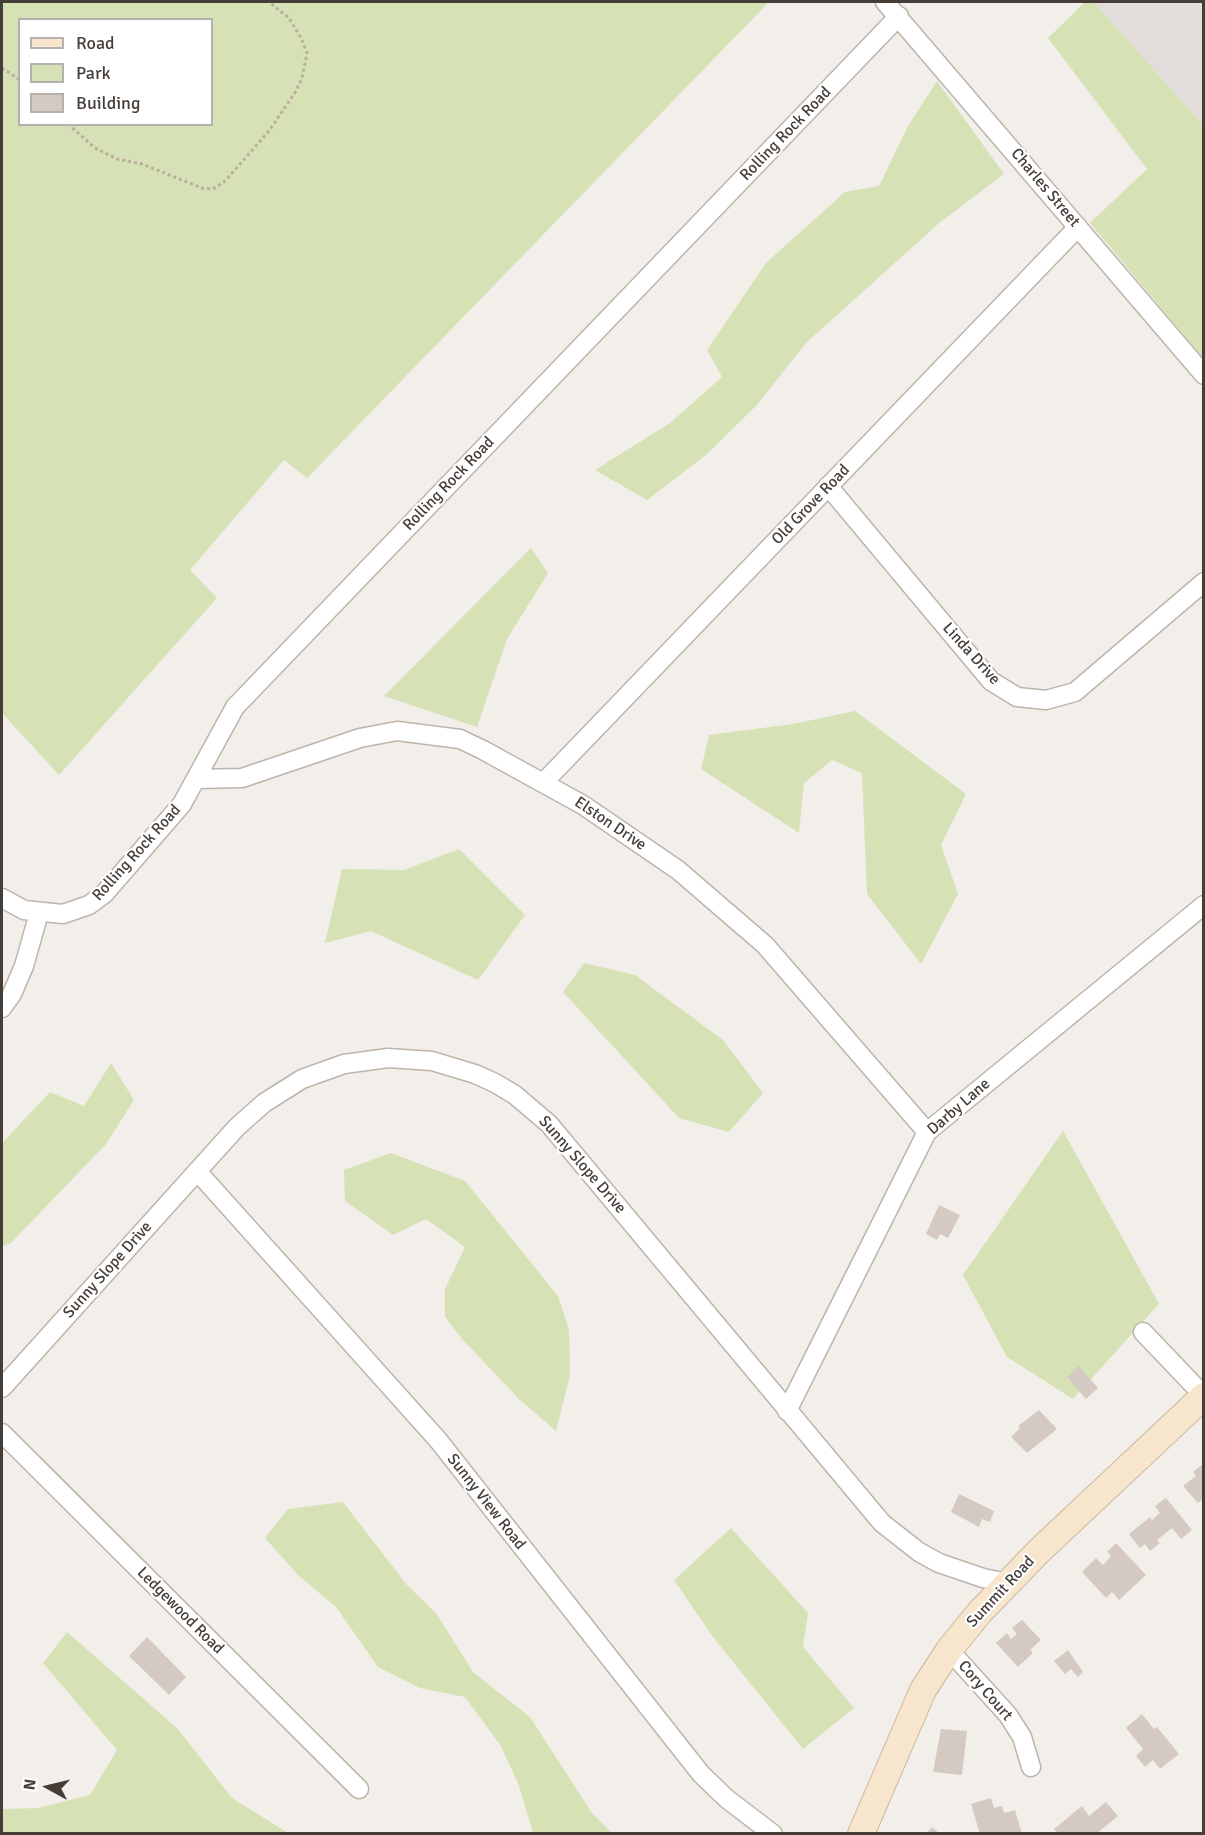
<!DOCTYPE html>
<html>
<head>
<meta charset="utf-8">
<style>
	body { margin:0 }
	#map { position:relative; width:1205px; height:1835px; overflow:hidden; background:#f2eee9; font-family:Signika,sans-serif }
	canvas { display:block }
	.frame { position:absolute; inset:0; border:3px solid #453d38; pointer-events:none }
	.legend { position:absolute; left:18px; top:18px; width:195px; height:108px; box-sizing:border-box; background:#fff; border:2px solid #b5b1af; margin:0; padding:8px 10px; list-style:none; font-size:18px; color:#453d38 }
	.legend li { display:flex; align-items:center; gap:12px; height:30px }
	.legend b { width:30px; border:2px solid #b5b1af }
	.north { position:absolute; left:18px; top:1757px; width:60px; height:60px; -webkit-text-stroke:4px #fff; paint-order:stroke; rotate:278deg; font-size:16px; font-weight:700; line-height:24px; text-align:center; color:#453d38 }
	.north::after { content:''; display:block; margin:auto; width:21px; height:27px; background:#453d38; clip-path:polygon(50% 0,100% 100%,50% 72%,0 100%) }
</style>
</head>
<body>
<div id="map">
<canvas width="1205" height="1835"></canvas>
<div class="frame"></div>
<ul class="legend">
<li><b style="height:8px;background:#f8e5cd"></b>Road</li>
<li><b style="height:16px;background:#d6e2b6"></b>Park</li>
<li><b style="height:16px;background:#d5cac2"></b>Building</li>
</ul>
<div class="north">N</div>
</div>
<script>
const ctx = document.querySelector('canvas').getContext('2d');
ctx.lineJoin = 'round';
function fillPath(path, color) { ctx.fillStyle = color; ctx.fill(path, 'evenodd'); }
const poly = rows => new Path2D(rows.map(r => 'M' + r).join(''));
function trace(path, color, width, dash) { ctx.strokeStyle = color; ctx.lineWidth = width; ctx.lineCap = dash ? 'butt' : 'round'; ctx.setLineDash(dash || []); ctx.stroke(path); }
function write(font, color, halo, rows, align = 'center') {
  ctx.font = font + ' Signika,sans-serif'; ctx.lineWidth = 4.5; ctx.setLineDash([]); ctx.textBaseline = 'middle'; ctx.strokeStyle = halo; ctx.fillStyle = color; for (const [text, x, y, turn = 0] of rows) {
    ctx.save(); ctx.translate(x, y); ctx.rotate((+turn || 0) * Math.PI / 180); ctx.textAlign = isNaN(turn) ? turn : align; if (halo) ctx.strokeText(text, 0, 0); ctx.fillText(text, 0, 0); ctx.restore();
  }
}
fillPath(poly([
	[1094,2,1203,2,1203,125,1195,116]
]), '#e2ddda');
fillPath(poly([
	[2,2,769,2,307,478,284,460,190,570,217,598,59,775,2,713],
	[20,20,212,20,212,124,20,124],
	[1085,2,1094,2,1203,125,1203,358,1090,223,1147,169,1048,38],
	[937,81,1004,174,938,224,806,343,756,406,706,455,647,500,595,470,670,423,722,377,707,350,766,263,845,192,879,186,908,126],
	[531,548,548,573,507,639,477,727,384,696],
	[855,711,966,794,941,845,958,894,921,964,867,894,862,773,832,760,804,783,799,833,701,769,709,735,793,724],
	[459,849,525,915,478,980,371,931,325,943,342,869,404,870],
	[584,963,635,975,723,1040,763,1093,729,1132,679,1118,563,992],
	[111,1063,134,1100,106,1144,11,1243,2,1246,2,1143,50,1092,84,1106],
	[1063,1131,1159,1304,1073,1399,1007,1357,963,1275],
	[391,1153,465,1181,558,1296,569,1329,570,1375,556,1431,519,1399,463,1340,445,1317,445,1289,465,1247,426,1219,393,1235,345,1201,344,1170],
	[343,1502,406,1584,436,1613,473,1672,530,1717,592,1813,612,1833,533,1833,519,1786,501,1746,465,1697,420,1688,378,1667,336,1607,298,1575,265,1538,288,1509],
	[731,1528,808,1613,803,1647,854,1708,803,1749,713,1637,674,1580],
	[67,1632,177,1728,232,1798,288,1833,2,1833,2,1809,38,1808,90,1795,117,1750,43,1663]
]), '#d6e2b6');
fillPath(poly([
	[939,1205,960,1215,948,1238,940,1234,937,1240,926,1234],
	[1079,1366,1098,1388,1086,1399,1067,1377],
	[1039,1410,1057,1429,1027,1453,1011,1437,1020,1428,1018,1426],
	[1204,1463,1204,1498,1198,1503,1183,1486,1196,1476,1193,1472],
	[959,1494,994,1511,990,1522,982,1519,979,1527,951,1512],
	[1166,1498,1192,1530,1181,1539,1172,1528,1157,1540,1160,1543,1150,1551,1145,1544,1140,1548,1129,1534,1150,1517,1152,1520,1160,1513,1155,1506],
	[1116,1543,1146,1575,1119,1600,1112,1592,1106,1598,1082,1572,1096,1558,1103,1565,1111,1556,1107,1552],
	[1022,1620,1041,1640,1030,1650,1033,1653,1018,1667,996,1643,1007,1633,1011,1639,1017,1634,1012,1628],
	[147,1637,186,1677,169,1695,129,1656],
	[1068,1650,1083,1672,1078,1677,1071,1669,1065,1674,1054,1661],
	[1142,1714,1154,1729,1157,1727,1179,1754,1160,1769,1153,1760,1145,1767,1136,1756,1143,1749,1126,1728],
	[941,1729,967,1731,962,1775,933,1772],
	[991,1798,994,1808,1002,1806,1004,1813,1015,1810,1022,1834,980,1834,971,1804],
	[1106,1802,1118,1816,1096,1834,1058,1834,1054,1829,1082,1806,1089,1816],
	[932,1827,940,1834,926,1834]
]), '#d5cac2');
const minor = poly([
	[885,2,1204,375],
	[828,486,991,681,1017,697,1046,700,1075,692,1204,582],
	[197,779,242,778,360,738,397,731,460,739,483,750,583,805,678,870,765,945,927,1132],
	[543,783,1078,227],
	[2,898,24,910,63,914,89,905,104,894,182,804,235,707,899,16],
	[2,1008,12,994,24,966,39,913],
	[197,1171,438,1440,701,1774,727,1799,773,1834],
	[1143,1332,1204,1396],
	[2,1388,237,1127,264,1103,302,1079,344,1064,388,1058,432,1061,475,1074,495,1083,515,1095,549,1124,882,1523,919,1552,939,1563,983,1578,1008,1583],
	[787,1411,927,1132,1204,905],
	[2,1433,359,1789],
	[949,1650,1008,1715,1022,1737,1031,1767]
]);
const secondary = poly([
	[861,1834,923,1690,949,1650,979,1613,1039,1551,1204,1396]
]);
trace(minor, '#bdb4ac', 21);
trace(secondary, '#ccb79e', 28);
trace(poly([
	[2,68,20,80],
	[68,124,95,148,117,159,142,164,202,188,213,189,224,182,269,131,296,91,302,78,307,53,301,38,289,18,269,2]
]), '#bdad9f', 3, [3, 3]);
trace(minor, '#fff', 18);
trace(secondary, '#f8e5cd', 26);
write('16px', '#453d38', '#fff', [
	["Rolling Rock Road",786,134,-46],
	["Charles Street",1045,188,50],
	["Rolling Rock Road",449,484,-46],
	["Old Grove Road",811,505,-46],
	["Linda Drive",971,654,48],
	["Elston Drive",610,824,34],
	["Rolling Rock Road",137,853,-48],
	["Darby Lane",959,1107,-41],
	["Sunny Slope Drive",582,1165,49],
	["Sunny Slope Drive",108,1270,-48],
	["Sunny View Road",486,1502,52],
	["Summit Road",1001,1592,-47],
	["Ledgewood Road",180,1611,45],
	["Cory Court",985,1691,49]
]);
</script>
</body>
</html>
